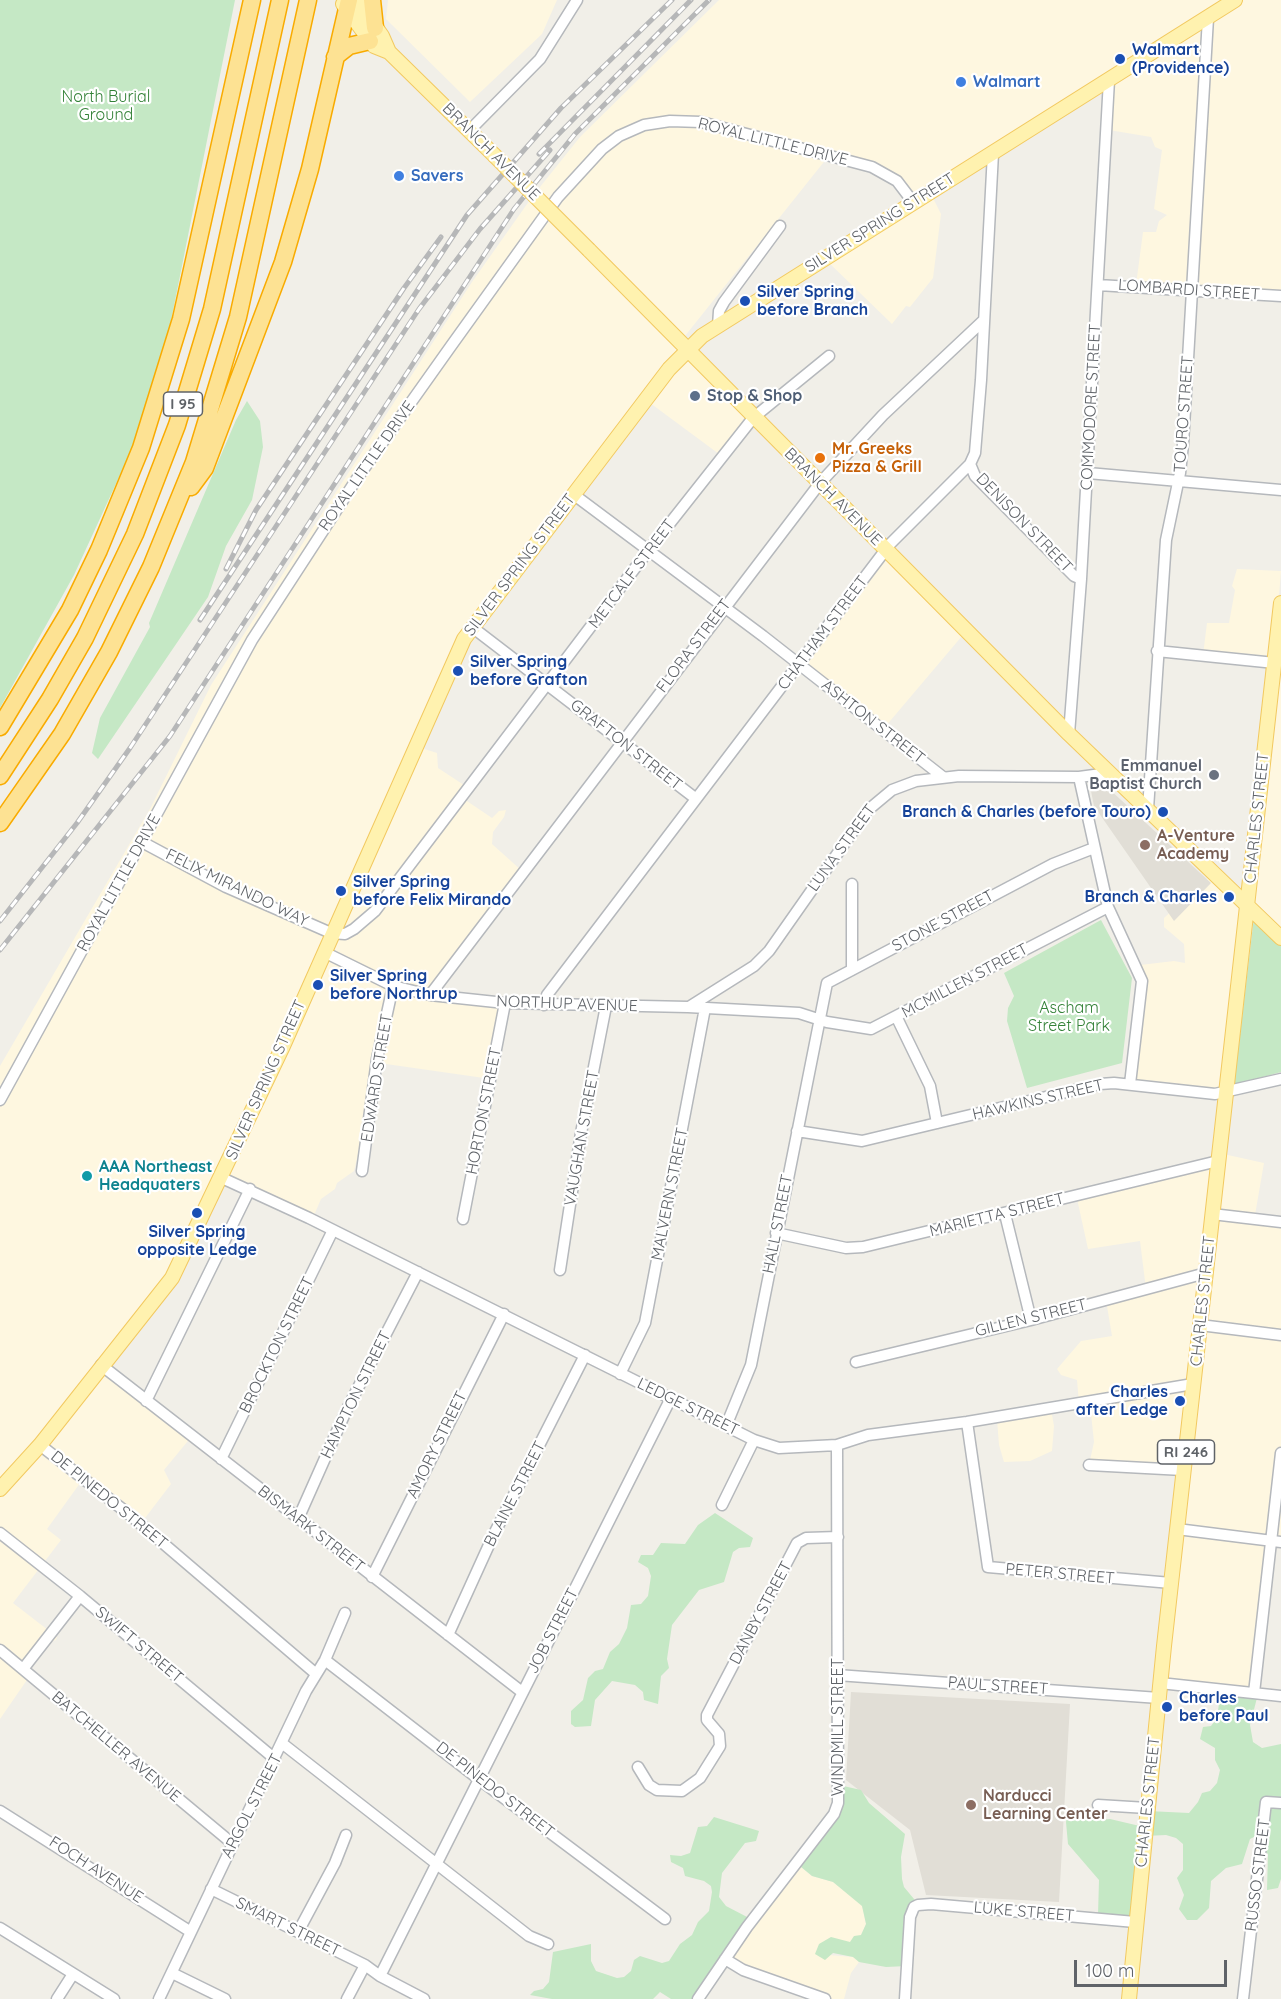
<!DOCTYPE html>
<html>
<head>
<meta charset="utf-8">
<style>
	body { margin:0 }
	#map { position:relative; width:1281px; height:1999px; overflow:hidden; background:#f1efe8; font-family:Quicksand,sans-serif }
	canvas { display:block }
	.scale { position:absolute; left:1074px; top:1960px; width:153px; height:27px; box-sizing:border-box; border:3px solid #5f6368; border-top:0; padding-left:8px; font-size:18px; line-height:21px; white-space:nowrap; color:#5f6368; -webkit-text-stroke:4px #fff; paint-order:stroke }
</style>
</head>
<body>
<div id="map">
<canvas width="1281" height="1999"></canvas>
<div class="scale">100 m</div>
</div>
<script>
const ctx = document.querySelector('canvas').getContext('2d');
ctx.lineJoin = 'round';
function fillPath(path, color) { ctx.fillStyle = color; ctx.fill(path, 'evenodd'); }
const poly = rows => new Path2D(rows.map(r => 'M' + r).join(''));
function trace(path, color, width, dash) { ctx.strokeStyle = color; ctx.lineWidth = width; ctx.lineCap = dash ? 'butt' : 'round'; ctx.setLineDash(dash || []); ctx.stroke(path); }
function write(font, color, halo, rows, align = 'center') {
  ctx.font = font + ' Quicksand,sans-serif'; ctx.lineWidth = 4.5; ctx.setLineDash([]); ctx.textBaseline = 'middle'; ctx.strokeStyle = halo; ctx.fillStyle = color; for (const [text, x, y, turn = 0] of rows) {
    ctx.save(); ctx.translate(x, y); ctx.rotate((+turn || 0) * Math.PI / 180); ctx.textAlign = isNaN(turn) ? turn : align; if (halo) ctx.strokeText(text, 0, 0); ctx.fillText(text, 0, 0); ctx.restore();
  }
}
fillPath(poly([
	[388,0,557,0,542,34,470,102,386,19],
	[719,0,1281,0,1281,291,1136,285,1143,232,1156,232,1159,221,1167,215,1154,209,1162,150,1155,147,1151,137,1109,130,1111,79,929,190,941,214,933,278,910,307,906,306,892,324,824,258,913,199,899,178,831,153,681,341,752,413,719,454,646,400,476,621,415,746,437,753,438,768,467,787,461,797,492,818,499,811,506,810,504,817,493,832,492,844,521,870,431,986,449,992,501,1003,484,1078,379,1063,354,1171,337,1183,335,1189,321,1199,312,1220,227,1179,187,1251,103,1360,192,1436,164,1470,171,1484,142,1522,83,1479,47,1529,61,1540,13,1603,57,1637,56,1640,41,1646,27,1672,29,1677,0,1719,0,1066,151,807,211,685,472,282,532,197,580,137],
	[888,548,968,629,885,727,797,661],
	[1237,569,1281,571,1274,660,1275,663,1281,664,1281,935,1249,902,1226,1095,1132,1080,1140,965,1174,961,1185,963,1184,944,1164,927,1164,918,1215,871,1245,897,1271,665,1203,655,1207,623,1229,623,1235,590,1232,586],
	[1219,1153,1264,1163,1255,1215,1281,1218,1281,1543,1275,1542,1254,1691,1163,1683,1183,1474,1089,1465,1094,1442,1090,1404,1079,1403,1077,1380,1061,1375,1057,1369,1081,1341,1112,1336,1106,1300,1146,1289,1140,1241,1088,1249,1076,1194,1216,1159],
	[1051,1409,1054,1426,1052,1451,1030,1461,1004,1462,999,1445,997,1419],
	[795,1862,812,1876,833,1882,862,1905,866,1924,861,1935,850,1942,816,1954,853,1957,859,1962,851,1973,844,1999,830,1999,813,1994,729,1959]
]), '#fef7e0');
fillPath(poly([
	[1090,786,1107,787,1211,883,1174,921,1094,806],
	[851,1692,1070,1704,1059,1902,926,1895,910,1830,846,1780]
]), '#e1ded6');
fillPath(poly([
	[0,0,235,0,163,361,132,449,74,575,0,708],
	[247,401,260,421,263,447,252,500,226,546,208,597,98,759,92,753,100,718,150,627,149,623,236,420],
	[1254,917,1281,943,1281,1072,1234,1085],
	[1101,920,1132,978,1122,1063,1027,1088,1007,1021,1008,1008,1014,996,1004,973],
	[715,1513,753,1538,750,1547,739,1548,733,1552,724,1582,699,1590,672,1625,667,1659,669,1668,661,1676,658,1704,644,1700,643,1692,635,1685,612,1681,595,1700,591,1726,575,1727,571,1724,571,1711,583,1700,588,1678,595,1671,603,1669,610,1652,619,1644,627,1628,631,1605,641,1604,648,1596,651,1576,648,1568,638,1562,641,1555,653,1555,661,1543,685,1544,698,1525],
	[1221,1689,1258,1694,1250,1725,1253,1742,1262,1748,1281,1744,1281,1879,1278,1888,1267,1890,1268,1854,1262,1848,1262,1840,1254,1837,1250,1839,1242,1864,1226,1868,1211,1881,1209,1908,1197,1920,1187,1920,1179,1909,1184,1895,1177,1878,1183,1870,1183,1844,1176,1838,1166,1835,1145,1836,1134,1918,1098,1915,1099,1880,1068,1844,1066,1822,1069,1810,1098,1820,1110,1819,1144,1827,1148,1811,1189,1813,1198,1802,1202,1793,1210,1791,1217,1783,1220,1770,1215,1760,1215,1748,1200,1739,1203,1727,1211,1726,1217,1718],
	[839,1785,861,1790,869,1803,905,1834,901,1857,902,1879,904,1887,919,1905,913,1914,907,1966,886,1967,859,1962,853,1957,833,1953,825,1960,815,1954,819,1944,831,1937,850,1942,854,1936,861,1935,866,1924,862,1906,833,1882,812,1876,795,1862,836,1806],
	[714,1817,759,1831,756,1841,745,1843,722,1873,719,1897,726,1906,749,1918,695,1999,671,1999,660,1992,653,1999,552,1999,530,1995,534,1991,543,1989,549,1982,553,1952,591,1944,591,1961,596,1971,617,1978,624,1977,631,1971,634,1960,640,1956,662,1963,669,1961,680,1944,692,1935,698,1922,709,1911,712,1892,711,1886,704,1881,685,1876,683,1868,671,1862,670,1855,681,1856,690,1853,698,1827,707,1826]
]), '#c5e8c5');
const minor = poly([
	[469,131,540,59,577,0],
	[1098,285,1281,296],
	[718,326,719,311,724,302,780,226],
	[970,464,975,476,1074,576,1081,579],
	[1088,473,1281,490],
	[573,494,763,636,943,777],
	[472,627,695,798],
	[1157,651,1275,663],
	[1069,734,1081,579,1109,80],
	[1079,777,1108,907,1142,981,1130,1084],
	[1148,809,1166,540,1180,473,1183,444,1208,18],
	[142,842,226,887,331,933,345,934,354,929,375,911,648,551,753,418,829,356],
	[324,952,393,986,430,995,505,1003,688,1007,799,1013,827,1022,871,1029,1108,907],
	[852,969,852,884],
	[430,995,820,483,883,415,984,320],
	[544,1005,547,995,890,544,970,464,975,453,981,380,993,153],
	[689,1007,754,966,769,951,868,810,892,790,916,781,959,776,1079,777,1109,773],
	[897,1018,930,1086,937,1123],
	[0,1100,252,640,358,477,451,346,558,197,602,149,619,136,644,125,670,121,701,122,872,167,897,181,913,202],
	[797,1131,862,1141,1100,1084,1114,1083,1215,1094,1281,1079],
	[362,1171,377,1059,393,986],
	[222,1178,309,1218,754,1440,779,1448,837,1445,868,1435,967,1422,1193,1384],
	[1005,1214,1031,1320],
	[1212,1214,1281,1222],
	[463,1219,505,1003],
	[776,1233,846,1248,863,1247,1218,1161],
	[560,1270,581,1133,606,1006],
	[1200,1325,1281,1335],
	[856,1362,1031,1320,1206,1273],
	[101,1365,522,1692],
	[620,1374,645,1323,705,1008],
	[146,1401,250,1189],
	[967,1422,988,1567,1171,1583],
	[726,1426,751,1365,827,983,1053,864,1094,848],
	[40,1445,130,1515,315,1673],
	[221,1459,333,1230],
	[1089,1465,1183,1470],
	[722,1505,754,1440],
	[298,1519,346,1411,418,1272],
	[1177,1529,1281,1542],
	[0,1533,80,1596,275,1759],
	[372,1577,504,1314],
	[448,1635,493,1536,585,1355],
	[0,1650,233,1844],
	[325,1660,480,1780,665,1919],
	[23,1669,80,1596],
	[837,1675,1159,1698],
	[1160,1683,1281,1696],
	[1254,1693,1281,1453],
	[283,1744,529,1936,548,1944],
	[638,1767,649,1785,657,1790,682,1791,700,1778,720,1746,719,1734,707,1720,707,1715,797,1543,806,1538,838,1537],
	[1098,1805,1147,1808],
	[0,1811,191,1932],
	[211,1889,365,1965,380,1976,424,1999],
	[0,1928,114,1999],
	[298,1932,335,1863,346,1835],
	[725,1959,743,1970,825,1999],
	[172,1973,225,1999],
	[380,1976,671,1398],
	[57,1999,73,1974],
	[159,1999,306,1691,325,1660,345,1613],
	[347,1999,365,1965],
	[698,1999,747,1927,834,1814,838,1803,837,1445],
	[905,1999,910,1917,914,1907,918,1905,931,1904,1135,1922],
	[1243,1999,1266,1802,1281,1803]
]);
const major = poly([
	[357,0,382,36,389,52],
	[343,4,374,46,389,52,494,155],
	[589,250,1069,734,1281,938],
	[0,1489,40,1445,172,1278,283,1046,464,639,669,369,702,336,1235,0],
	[1129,1999,1164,1646,1281,603]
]);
const highway = poly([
	[372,0,375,28],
	[335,57,349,46,370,41],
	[191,487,205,468,283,262,310,169,349,0],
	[0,727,70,610,99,550,141,448,181,319,252,0],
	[0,776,50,699,85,638,135,534,177,425,212,309,280,0],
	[0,823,62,734,109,652,151,567,194,462,238,317,308,0]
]);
trace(minor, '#b5b8bc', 13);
trace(major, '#f2c960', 16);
trace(highway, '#f9ab00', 19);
trace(minor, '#fff', 10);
trace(major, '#fff2af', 14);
trace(highway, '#fde293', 16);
const rail = poly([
	[539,154,691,0],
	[226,569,256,510,404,288,441,237],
	[200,620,467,215,561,108,672,0],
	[0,921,77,823,130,748,419,309,480,229,550,150],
	[0,950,170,736,514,209,575,134,709,0]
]);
trace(rail, '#b6b7b8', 5);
trace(rail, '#fff', 3, [9]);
const majorBridge = poly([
	[494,155,589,250]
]);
trace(majorBridge, '#f2c960', 16, []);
trace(majorBridge, '#fff2af', 14);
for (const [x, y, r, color] of [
	[1120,59,6,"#1a4fb4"],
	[961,82,6,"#3f7fe0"],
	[399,176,6,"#3f7fe0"],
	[745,301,6,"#1a4fb4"],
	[695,396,6,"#5c6f8a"],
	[820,458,6,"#e8710a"],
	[458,671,6,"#1a4fb4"],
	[1214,775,6,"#6b7280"],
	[1163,812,6,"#1a4fb4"],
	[1145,845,6,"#8d6e63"],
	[341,891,6,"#1a4fb4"],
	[1229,897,6,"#1a4fb4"],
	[318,985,6,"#1a4fb4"],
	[87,1176,6,"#0f9aa8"],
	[197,1213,6,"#1a4fb4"],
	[1180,1401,6,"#1a4fb4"],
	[1167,1707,6,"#1a4fb4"],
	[971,1805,6,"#8d6e63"]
]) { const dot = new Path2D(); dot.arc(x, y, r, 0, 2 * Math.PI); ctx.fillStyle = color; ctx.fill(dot); trace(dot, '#fff', 2); }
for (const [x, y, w] of [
	[183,404,39],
	[1186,1452,57]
]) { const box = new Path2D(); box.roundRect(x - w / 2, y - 12, w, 24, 4.5); ctx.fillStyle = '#fff'; ctx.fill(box); trace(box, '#5f6368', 1.5); }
write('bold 15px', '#5f6368', null, [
	["I 95",183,404],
	["RI 246",1186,1452]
]);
write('bold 16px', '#164399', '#fff', [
	["Walmart",1132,50],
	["(Providence)",1132,68],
	["Silver Spring",757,292],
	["before Branch",757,310],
	["Silver Spring",470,662],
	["before Grafton",470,680],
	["Branch & Charles (before Touro)",1151,812,"right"],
	["Silver Spring",353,882],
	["before Felix Mirando",353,900],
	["Branch & Charles",1217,897,"right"],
	["Silver Spring",330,976],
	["before Northrup",330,994],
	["Silver Spring",197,1232,"center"],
	["opposite Ledge",197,1250,"center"],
	["Charles",1168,1392,"right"],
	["after Ledge",1168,1410,"right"],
	["Charles",1179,1698],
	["before Paul",1179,1716]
], 'left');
write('bold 16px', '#366cbe', '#fff', [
	["Walmart",973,82],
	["Savers",411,176]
], 'left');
write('16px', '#348238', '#fff', [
	["North Burial",106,97],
	["Ground",106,115],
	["Ascham",1069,1008],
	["Street Park",1069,1026]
]);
write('16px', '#5f6368', '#fff', [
	["ROYAL LITTLE DRIVE",773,142,14],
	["BRANCH AVENUE",491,152,45],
	["SILVER SPRING STREET",880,223,-32],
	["LOMBARDI STREET",1189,290,4],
	["COMMODORE STREET",1091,407,-87],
	["TOURO STREET",1184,414,-86],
	["ROYAL LITTLE DRIVE",367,466,-55],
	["BRANCH AVENUE",833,497,45],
	["DENISON STREET",1024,523,46],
	["SILVER SPRING STREET",520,565,-53],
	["METCALF STREET",632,574,-53],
	["CHATHAM STREET",823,633,-53],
	["FLORA STREET",694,646,-53],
	["ASHTON STREET",873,722,38],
	["GRAFTON STREET",626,745,38],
	["CHARLES STREET",1257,818,-84],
	["LUNA STREET",842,848,-54],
	["ROYAL LITTLE DRIVE",119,883,-61],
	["FELIX MIRANDO WAY",237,888,26],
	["STONE STREET",943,921,-28],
	["MCMILLEN STREET",965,981,-28],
	["NORTHUP AVENUE",567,1004,2],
	["EDWARD STREET",377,1078,-81],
	["SILVER SPRING STREET",266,1080,-66],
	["HAWKINS STREET",1038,1100,-13],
	["HORTON STREET",484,1111,-79],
	["VAUGHAN STREET",582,1138,-80],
	["MALVERN STREET",670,1194,-79],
	["MARIETTA STREET",997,1215,-14],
	["HALL STREET",778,1224,-79],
	["CHARLES STREET",1203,1301,-84],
	["GILLEN STREET",1031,1318,-14],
	["BROCKTON STREET",277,1345,-64],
	["HAMPTON STREET",356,1395,-64],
	["LEDGE STREET",688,1407,26],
	["AMORY STREET",437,1445,-64],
	["BLAINE STREET",515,1494,-63],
	["DE PINEDO STREET",109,1500,39],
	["BISMARK STREET",311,1529,38],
	["PETER STREET",1060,1574,5],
	["DANBY STREET",761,1613,-62],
	["JOB STREET",553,1631,-63],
	["SWIFT STREET",139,1645,40],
	["PAUL STREET",998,1686,4],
	["WINDMILL STREET",838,1727,-90],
	["BATCHELLER AVENUE",116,1747,40],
	["DE PINEDO STREET",495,1790,38],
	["CHARLES STREET",1148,1802,-84],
	["ARGOL STREET",252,1806,-63],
	["FOCH AVENUE",96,1870,33],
	["RUSSO STREET",1258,1875,-83],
	["LUKE STREET",1024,1912,5],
	["SMART STREET",288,1927,26]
]);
write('bold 16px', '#4e5e75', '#fff', [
	["Stop & Shop",707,396]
], 'left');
write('bold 16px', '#c56008', '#fff', [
	["Mr. Greeks",832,449],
	["Pizza & Grill",832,467]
], 'left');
write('bold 16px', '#5b616d', '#fff', [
	["Emmanuel",1202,766],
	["Baptist Church",1202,784]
], 'right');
write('bold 16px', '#785e54', '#fff', [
	["A-Venture",1157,836],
	["Academy",1157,854],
	["Narducci",983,1796],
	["Learning Center",983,1814]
], 'left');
write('bold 16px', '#0d838f', '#fff', [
	["AAA Northeast",99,1167],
	["Headquaters",99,1185]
], 'left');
</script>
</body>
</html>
